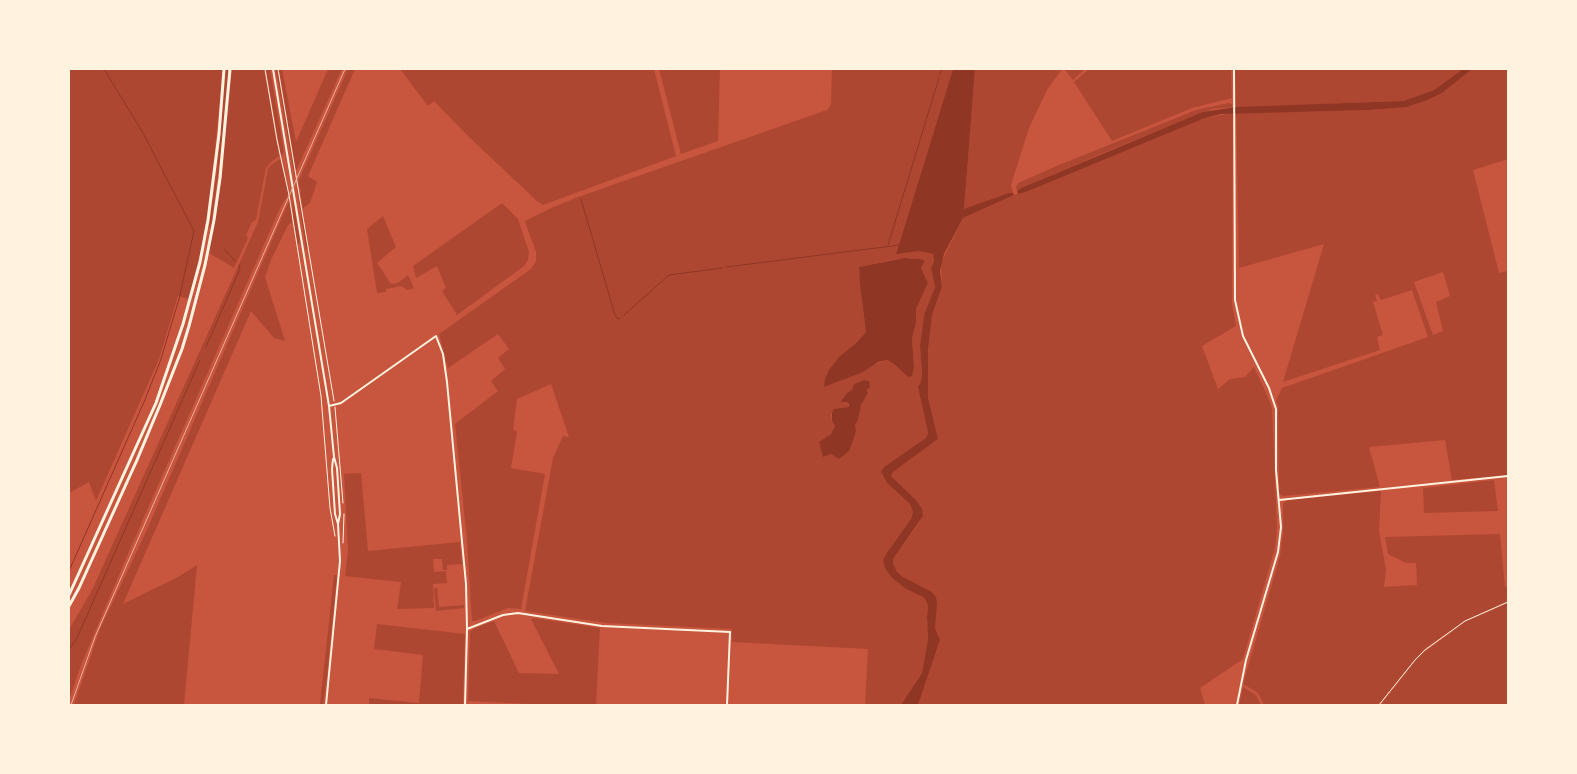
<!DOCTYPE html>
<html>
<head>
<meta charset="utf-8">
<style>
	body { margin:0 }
	#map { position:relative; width:1577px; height:774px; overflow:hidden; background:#c8553d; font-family:"PT Sans",sans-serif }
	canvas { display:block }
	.frame { position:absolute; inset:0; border:70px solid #fff3e0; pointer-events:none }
</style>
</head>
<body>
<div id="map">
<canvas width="1577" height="774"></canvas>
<div class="frame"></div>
</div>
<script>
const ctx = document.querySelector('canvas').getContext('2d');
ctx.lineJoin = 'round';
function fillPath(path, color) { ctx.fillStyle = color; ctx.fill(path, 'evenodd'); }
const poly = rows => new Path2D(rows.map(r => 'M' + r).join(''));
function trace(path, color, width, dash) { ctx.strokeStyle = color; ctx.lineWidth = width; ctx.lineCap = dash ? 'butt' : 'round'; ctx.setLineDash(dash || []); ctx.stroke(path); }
fillPath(poly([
	[69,69,223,69,210,197,201,249,189,299,178,296,159,359,96,501,89,482,69,493],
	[226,69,229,69,222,143,211,227,209,227,217,170],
	[232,69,264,69,279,156,270,163,266,168,256,220,252,222,246,235,248,238,234,268,209,253,221,184],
	[266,69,270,69,284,152,281,156],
	[276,69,278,69,294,167,295,179],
	[279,69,282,69,296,142,328,69,342,69,296,171],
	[348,69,355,69,308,176,317,182,310,203,303,208,300,192,302,191,300,189,298,180,299,180],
	[400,69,654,69,676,156,543,205,537,201,469,137,434,101,428,106],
	[659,69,720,69,718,141,681,154],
	[832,69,953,69,896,253,919,251,933,254,934,261,931,268,935,287,924,315,920,346,922,373,921,382,918,387,928,433,926,438,882,475,887,483,910,504,913,512,911,519,886,554,883,560,885,568,891,577,906,589,923,597,927,602,928,609,927,616,928,639,922,673,901,705,865,705,868,649,732,642,732,629,607,623,525,611,553,458,563,436,569,437,551,384,517,399,513,429,517,432,511,468,545,474,521,609,508,608,475,621,472,621,467,540,455,424,498,391,491,381,505,369,498,358,509,349,498,334,448,368,439,334,531,269,536,261,536,252,525,222,527,220,549,209,578,197,827,110,831,104],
	[912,258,925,261,921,268,928,283,916,309,916,323,912,338,914,367,908,377,894,364,887,360,872,365,829,370,866,332,860,285,859,267,896,259],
	[864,380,869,381,867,396,865,396,861,405,855,425,856,431,854,438,849,450,839,459,831,454,831,434,835,426,832,421,831,415,835,409,849,407,849,405,842,400,852,390,854,384],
	[975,69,1062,69,1047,90,1029,128,1011,185,1013,193,964,209],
	[1064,69,1085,69,1073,80],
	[1089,69,1231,69,1232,98,1192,108,1112,141,1074,82],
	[1235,69,1463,69,1434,90,1403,101,1243,107,1236,107],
	[1472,69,1508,69,1508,159,1473,170,1499,273,1508,271,1508,475,1452,480,1445,440,1369,447,1380,487,1283,496,1279,493,1278,407,1276,401,1282,388,1428,337,1412,290,1381,300,1378,294,1375,295,1377,301,1373,302,1383,335,1377,337,1380,350,1283,382,1324,244,1239,268,1236,113,1370,110,1407,107,1425,101,1442,93],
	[1443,272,1450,296,1436,302,1443,331,1433,335,1414,282],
	[1229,103,1232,104,1232,107,1212,109,1115,148,1021,188,1017,191,1016,187,1018,183,1059,165,1196,110],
	[1233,113,1232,303,1236,326,1202,346,1218,389,1230,379,1245,377,1254,367,1268,397,1272,408,1277,528,1275,548,1243,659,1200,688,1205,705,918,705,940,640,935,628,935,621,928,590,903,577,897,572,893,563,893,559,921,520,916,500,891,476,893,472,938,439,928,397,928,350,932,315,942,287,941,263,963,218,1014,195,1026,192,1205,118],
	[280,159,289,193,280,208,130,549,81,665,69,700,69,659,70,656,69,653,69,630,93,588,258,222,268,169,271,165],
	[296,183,299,198,308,249,306,249],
	[292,194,300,242,297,245,294,222],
	[290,199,292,222,288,225,271,260,265,277,285,341,274,338,251,311,123,604,180,576,197,565,184,705,74,705,100,629,146,532],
	[502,203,518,219,529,252,528,260,524,266,457,315,442,291,446,288,437,266,416,278,413,266],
	[383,216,396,247,377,263,391,284,398,283,408,275,414,288,407,290,402,286,386,289,386,292,377,293,367,229],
	[361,473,368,551,460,542,462,564,447,565,447,570,443,570,442,559,433,559,434,572,446,571,447,583,433,584,434,608,397,609,401,582,345,576,348,551,344,474],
	[1494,480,1498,511,1424,513,1423,488],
	[1381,491,1379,531,1386,570,1384,587,1417,585,1416,563,1406,563,1388,554,1385,537,1500,534,1505,587,1508,587,1508,601,1464,621,1424,649,1415,659,1378,705,1264,705,1258,693,1243,684,1280,556,1283,533,1283,503,1288,500],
	[334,575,337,575,327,676,323,705,320,705],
	[437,587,439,607,464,605,464,608,436,611,434,589],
	[1508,603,1508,705,1381,705,1416,660,1426,651,1465,622],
	[534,618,600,628,596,705,529,705,529,704,468,701,470,632,475,628,494,621,519,673,559,674,531,619],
	[377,624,465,634,463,705,369,705,369,698,419,703,423,655,374,649],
	[1243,687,1256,695,1261,705,1239,705]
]), '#ae4732');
fillPath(poly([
	[953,69,975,69,964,209,1009,193,1013,193,1014,195,963,218,944,254,940,271,942,287,932,315,928,350,928,397,938,439,893,472,891,476,916,500,922,509,923,516,893,559,893,563,897,572,903,577,932,592,936,597,937,603,935,628,940,640,918,705,901,705,922,673,928,639,927,616,928,609,927,602,923,597,906,589,891,577,885,568,883,560,886,554,911,519,913,512,910,504,887,483,881,472,884,467,926,438,928,433,918,387,921,382,922,373,920,346,924,315,935,287,931,268,934,261,933,254,919,251,896,254],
	[1463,69,1472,69,1442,93,1425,101,1407,107,1370,110,1221,114,1205,118,1026,192,1018,194,1017,191,1021,188,1203,112,1236,107,1403,101,1434,90],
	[904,258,920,259,925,261,921,268,928,283,916,309,916,323,912,338,914,367,912,376,908,377,894,364,887,360,878,362,863,372,824,387,825,379,829,370,840,356,855,344,866,332,860,285,859,267],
	[864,380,869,381,870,387,867,390,868,393,861,405,858,420,855,425,856,431,854,438,849,451,839,459,831,454,823,457,819,442,831,434,835,426,832,421,832,413,834,409,849,407,849,404,846,402,841,402,842,400,847,393,852,390,854,384]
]), '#8f3625');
trace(poly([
	[940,74,942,69],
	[581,199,615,315,618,319,620,318],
	[888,245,939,78],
	[224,249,235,261],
	[726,267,900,245],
	[624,315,669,275,722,268],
	[206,347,240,269,239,265],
	[69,571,144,402,161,359,179,299,194,231,143,133,104,69],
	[70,648,77,638,200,360]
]), '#8f3625', 1);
trace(poly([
	[265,69,277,140,289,195,321,396,330,508,335,536],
	[278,69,334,401],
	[335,407,343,503],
	[343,543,344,514],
	[1379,705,1415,660,1425,650,1465,621,1508,602]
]), '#fff3e0', 1);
trace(poly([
	[273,69,329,406,334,457,337,468,340,514,338,524],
	[1234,69,1235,300,1243,336,1269,388,1276,409,1276,470,1281,527,1278,552,1246,660,1237,705],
	[329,406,341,403,436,336,443,354,447,382,466,584,467,629,465,705],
	[1279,500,1508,476],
	[467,629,503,615,518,613,602,626,730,632,727,705],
	[326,705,340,561,338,524,335,514,332,469,333,459]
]), '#fff3e0', 2);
trace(poly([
	[69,595,156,403,183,324,200,262,208,220,219,134,224,69],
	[69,606,79,588,137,460,160,405,182,349,189,326,205,265,214,220,220,178,230,69]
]), '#fff3e0', 3);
trace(poly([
	[71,705,95,637,345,69]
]), '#e9b49f', 1);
</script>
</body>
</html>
